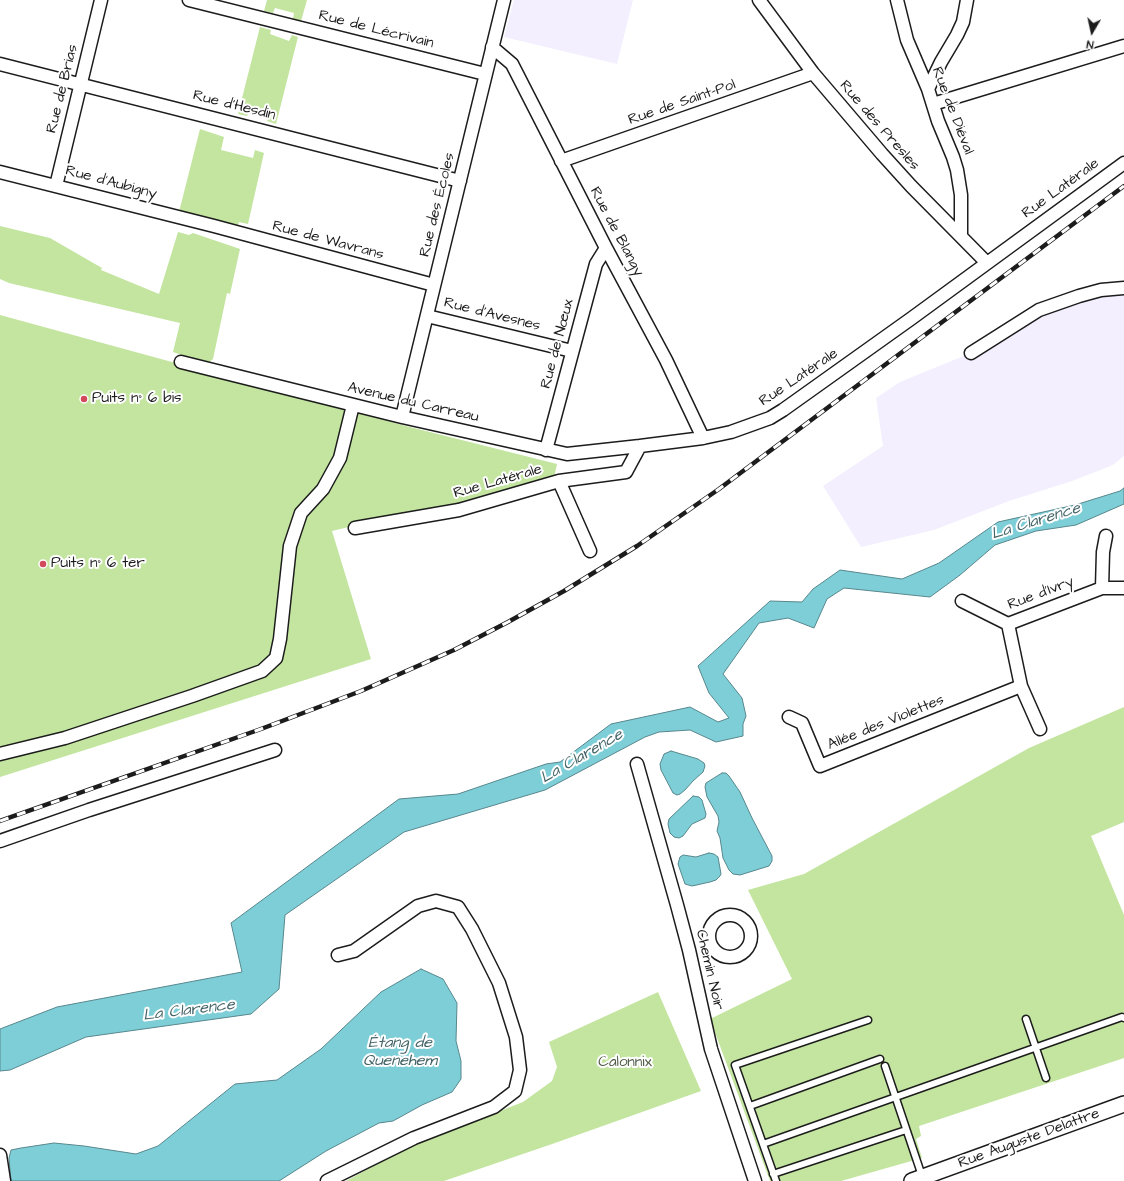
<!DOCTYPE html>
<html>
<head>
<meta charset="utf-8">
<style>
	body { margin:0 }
	#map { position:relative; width:1124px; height:1181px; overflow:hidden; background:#fff; font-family:"Architects Daughter",sans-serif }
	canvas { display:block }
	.north { position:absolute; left:1072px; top:12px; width:40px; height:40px; -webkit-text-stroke:3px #fff; paint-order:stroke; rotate:189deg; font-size:11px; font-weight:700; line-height:16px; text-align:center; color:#1c1c1c }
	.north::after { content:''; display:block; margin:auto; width:14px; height:18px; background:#1c1c1c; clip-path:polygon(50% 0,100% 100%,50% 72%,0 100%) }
</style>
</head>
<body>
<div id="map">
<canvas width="1124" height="1181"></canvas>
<div class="north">N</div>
</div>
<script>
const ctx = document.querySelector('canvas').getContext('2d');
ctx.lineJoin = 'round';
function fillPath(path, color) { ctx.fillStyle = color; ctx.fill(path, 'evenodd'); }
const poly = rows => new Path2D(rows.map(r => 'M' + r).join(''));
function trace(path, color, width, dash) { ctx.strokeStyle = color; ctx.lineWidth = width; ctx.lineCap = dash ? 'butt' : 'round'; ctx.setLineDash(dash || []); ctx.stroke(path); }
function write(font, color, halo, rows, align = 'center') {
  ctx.font = font + ' "Architects Daughter",sans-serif'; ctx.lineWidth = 4; ctx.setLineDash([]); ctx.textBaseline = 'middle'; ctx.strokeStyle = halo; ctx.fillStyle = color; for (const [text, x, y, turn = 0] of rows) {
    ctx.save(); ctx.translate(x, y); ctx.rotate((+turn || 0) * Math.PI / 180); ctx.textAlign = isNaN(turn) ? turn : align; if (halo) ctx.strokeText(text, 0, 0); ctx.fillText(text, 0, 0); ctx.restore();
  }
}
fillPath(poly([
	[514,0,633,0,617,64,504,37],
	[1124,288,1124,456,1113,465,1072,481,1009,501,934,530,861,547,823,486,883,446,876,398,900,382,971,353,1039,310]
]), '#f3effe');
fillPath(poly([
	[267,0,307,0,301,21,293,19,294,13,275,8,273,13,264,11],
	[260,27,271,30,270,34,289,41,292,35,298,37,276,124,267,121,268,118,249,112,247,116,238,114],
	[200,129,224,137,221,150,253,158,255,150,264,153,248,224,239,222,237,229,179,212],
	[0,226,50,238,102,268,101,270,159,294,178,232,189,235,193,233,240,249,230,294,227,293,213,359,207,364,173,352,180,323,9,283,0,279],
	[0,315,406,426,557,464,553,483,462,514,353,526,332,531,371,659,0,777],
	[1124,707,1124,822,1091,836,1124,915,1124,1058,919,1126,921,1136,916,1139,922,1158,841,1181,770,1181,710,1019,792,979,748,890,804,874,1029,748],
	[658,992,701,1091,555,1143,444,1181,346,1181,410,1146,523,1102,552,1081,557,1067,549,1042]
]), '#c3e59f');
const water = poly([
	[1124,488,1124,504,1076,525,1036,531,995,545,960,575,930,597,844,588,827,599,814,628,788,618,759,623,723,674,742,698,746,716,743,724,743,736,716,742,690,730,659,732,645,737,545,790,404,832,285,915,279,989,251,1014,86,1037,10,1070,0,1071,0,1029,57,1007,242,972,231,923,399,799,458,794,546,764,560,762,611,724,690,707,718,722,729,718,709,693,698,666,770,601,802,602,813,589,840,570,902,579,939,563,998,522,1075,505,1120,491,1124,488],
	[671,751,698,759,704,763,705,766,703,772,693,781,685,790,680,794,677,795,673,793,661,770,660,764,664,754,671,751],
	[722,773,726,773,729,776,740,792,752,818,772,856,772,861,769,866,740,875,733,874,729,870,723,858,720,838,717,831,719,822,718,816,707,797,705,787,706,783,722,773],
	[693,796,699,797,702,800,706,814,705,818,692,824,683,836,679,838,674,837,670,833,668,824,669,819,693,796],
	[709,853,714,854,718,857,721,874,720,876,716,880,710,882,692,886,685,884,678,864,680,857,683,855,696,857,709,853],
	[421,969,443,979,457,1003,456,1041,461,1061,461,1079,452,1092,422,1105,393,1121,379,1123,326,1151,279,1181,11,1181,9,1158,11,1150,21,1148,54,1143,84,1146,136,1154,158,1146,235,1084,277,1080,321,1049,381,992,421,969]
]);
fillPath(water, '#7eced8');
trace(water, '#57878d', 1);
const service = poly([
	[1026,1019,1046,1078],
	[885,1066,922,1176],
	[750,1106,880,1059],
	[763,1144,1122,1017,1124,1018],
	[773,1174,906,1130],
	[776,1181,735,1065,868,1020]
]);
const minor = poly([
	[189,0,485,74],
	[759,0,813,73,882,154,911,186,987,263],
	[897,0,907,40,928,89,938,121,953,157,957,170,961,195,961,236],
	[492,47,512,64,606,248,666,360,703,438],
	[0,64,460,181],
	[928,89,941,62,957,35,963,22,967,0],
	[933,104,1124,46],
	[561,161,813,73],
	[0,172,214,226,434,285],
	[56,186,101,0],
	[427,316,572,351],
	[971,353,1039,310,1079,296,1101,290,1124,288],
	[181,362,402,417,567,454,640,446],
	[402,417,504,0],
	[546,450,596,264,606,248],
	[559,481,590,551],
	[355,528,459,510,559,481,626,472,640,446,703,438,731,432,770,418,783,410,912,318,1124,163],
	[1102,588,1103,552,1106,536],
	[962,601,1008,624],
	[789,717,802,723,820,766,1021,686],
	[1040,729,1021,686,1008,624,1102,588,1124,588],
	[0,754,65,738,192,696,262,671,276,658,280,639,290,546,301,513,323,489,340,458,353,405],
	[637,764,677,905,689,950,711,1049,755,1181],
	[0,841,89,810,275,750],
	'709 936a21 21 0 1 1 42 0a21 21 0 1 1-42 0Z',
	[0,1155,4,1181],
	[327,1181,414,1138,494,1107,515,1091,520,1070,516,1037,499,983,472,929,458,907,436,901,418,906,354,951,338,955]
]);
const tertiary = poly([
	[912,1181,1124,1104]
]);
trace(service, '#1c1c1c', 9);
trace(minor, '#1c1c1c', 15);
trace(tertiary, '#1c1c1c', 18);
trace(service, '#fff', 6);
trace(minor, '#fff', 12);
trace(tertiary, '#fff', 15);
const rail = poly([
	[0,821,261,729,361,691,454,650,508,622,564,591,637,546,719,489,1124,186]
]);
trace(rail, '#1c1c1c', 4.5);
trace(rail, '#fff', 3, [9]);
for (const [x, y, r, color] of [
	[84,399,4,"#d1495b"],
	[43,564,4,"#d1495b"]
]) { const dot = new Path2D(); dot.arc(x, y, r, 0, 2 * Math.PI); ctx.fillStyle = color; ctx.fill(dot); trace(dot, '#fff', 1.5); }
write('15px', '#1c1c1c', '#fff', [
	["Rue de Lécrivain",376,30,14],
	["Rue de Brias",63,89,-76],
	["Rue de Saint-Pol",682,103,-19],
	["Rue d'Hesdin",234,106,14],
	["Rue de Diéval",952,111,69],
	["Rue des Presles",879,126,49],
	["Rue d'Aubigny",111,183,15],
	["Rue Latérale",1061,189,-36],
	["Rue des Écoles",438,205,-76],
	["Rue de Blangy",616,232,62],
	["Rue de Wavrans",328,241,15],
	["Rue d'Avesnes",492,315,14],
	["Rue de Nœux",558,344,-75],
	["Rue Latérale",799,378,-34],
	["Avenue du Carreau",413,403,13],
	["Rue Latérale",498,482,-16],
	["Rue d'Ivry",1041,594,-21],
	["Allée des Violettes",886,723,-22],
	["Chemin Noir",709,970,77],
	["Rue Auguste Delattre",1029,1139,-20]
]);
write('15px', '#1c1c1c', '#fff', [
	["Puits n° 6 bis",92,399],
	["Puits n° 6 ter",51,564]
], 'left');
write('15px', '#4e5843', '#fff', [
	["Calonnix",625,1063]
]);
write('italic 16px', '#436367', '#fff', [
	["La Clarence",1036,522,-17],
	["La Clarence",582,757,-30],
	["La Clarence",189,1011,-7],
	["Étang de",400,1044],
	["Quenehem",400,1062]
]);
</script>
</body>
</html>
